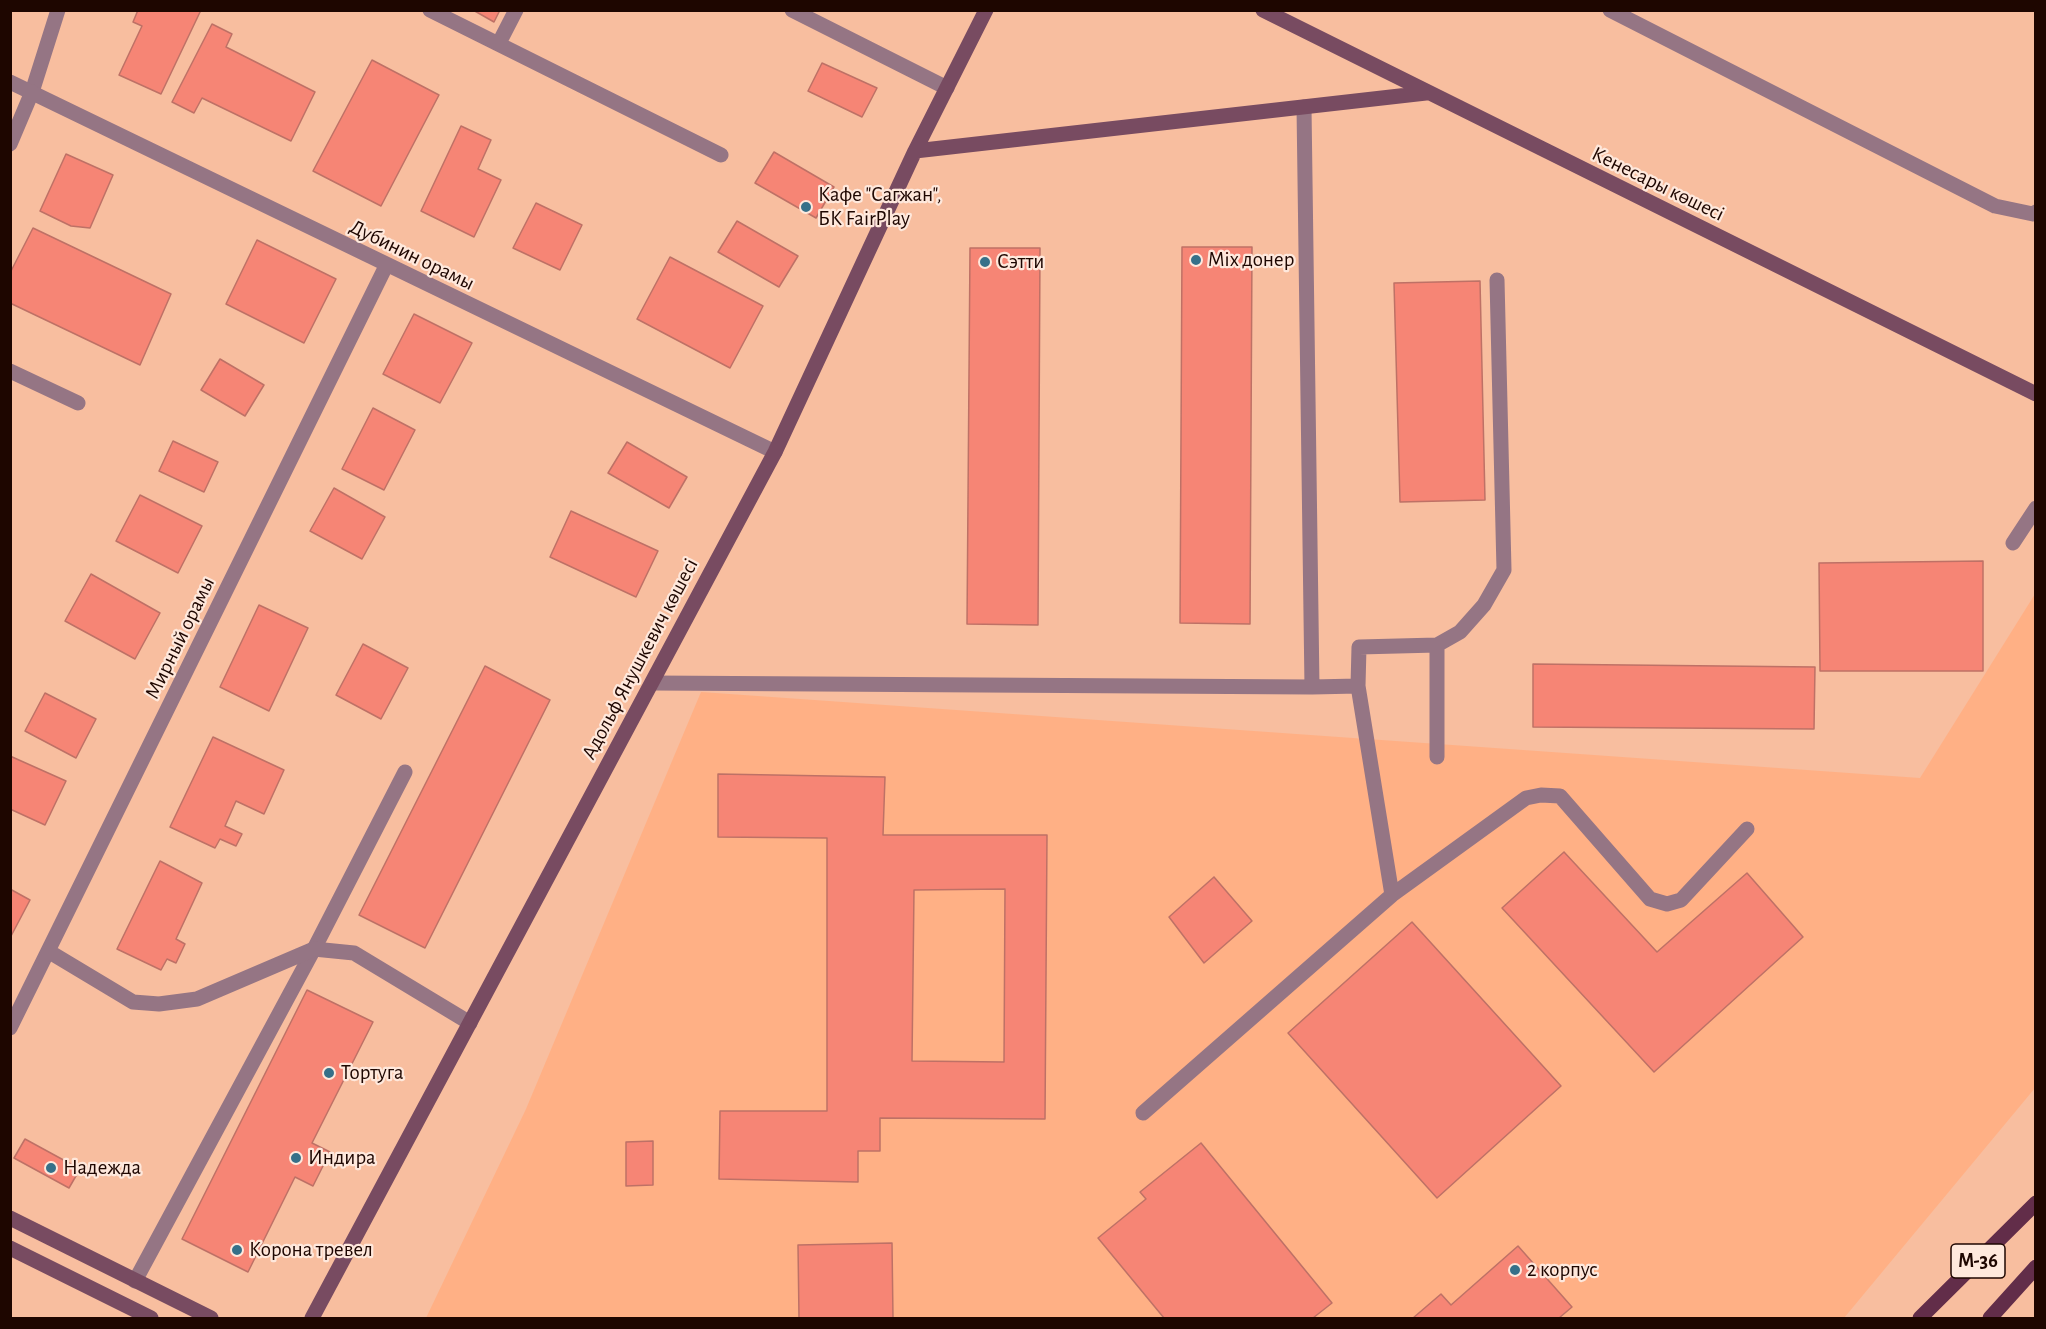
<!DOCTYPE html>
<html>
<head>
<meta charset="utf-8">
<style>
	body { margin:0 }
	#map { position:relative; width:2046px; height:1329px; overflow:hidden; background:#f8be9f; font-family:"Alegreya Sans",sans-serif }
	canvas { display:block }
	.frame { position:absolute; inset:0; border:12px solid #1e0600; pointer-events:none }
</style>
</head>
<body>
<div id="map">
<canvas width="2046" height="1329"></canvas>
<div class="frame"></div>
</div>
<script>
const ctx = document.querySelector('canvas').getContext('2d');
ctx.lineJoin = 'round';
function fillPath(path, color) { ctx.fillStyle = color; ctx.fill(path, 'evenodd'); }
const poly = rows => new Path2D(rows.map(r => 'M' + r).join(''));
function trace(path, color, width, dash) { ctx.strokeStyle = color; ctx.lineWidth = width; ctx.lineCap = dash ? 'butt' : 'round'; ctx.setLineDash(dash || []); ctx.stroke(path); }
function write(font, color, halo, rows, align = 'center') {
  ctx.font = font + ' "Alegreya Sans",sans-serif'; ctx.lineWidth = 4.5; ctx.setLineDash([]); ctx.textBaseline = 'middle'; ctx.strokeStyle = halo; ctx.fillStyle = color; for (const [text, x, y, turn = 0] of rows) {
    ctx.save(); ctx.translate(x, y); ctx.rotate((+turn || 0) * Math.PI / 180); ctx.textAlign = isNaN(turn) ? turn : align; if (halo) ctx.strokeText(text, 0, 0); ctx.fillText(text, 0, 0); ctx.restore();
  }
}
fillPath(poly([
	[2035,594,2035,1088,1844,1318,426,1318,526,1109,701,692,1920,778]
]), '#ffb085');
const building = poly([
	[138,10,201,10,161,94,119,75,142,26,133,22,138,10],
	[473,10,500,10,494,22,473,10],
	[212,24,232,34,226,47,315,92,291,141,202,98,194,113,172,102,212,24],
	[372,60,439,95,381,206,313,171,372,60],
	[822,63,877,88,862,117,808,91,822,63],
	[461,126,491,140,478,169,501,180,474,237,421,211,461,126],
	[774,152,834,187,816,218,755,183,774,152],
	[66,154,113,175,90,228,71,226,40,211,66,154],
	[536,203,582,225,560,270,513,248,536,203],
	[737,221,798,256,779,287,718,252,737,221],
	[33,228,171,294,140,365,10,303,10,273,33,228],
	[257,240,336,279,304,343,226,304,257,240],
	[1182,247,1252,247,1250,624,1180,623,1182,247],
	[970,248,1040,248,1038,625,967,624,970,248],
	[670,257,763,306,730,368,637,319,670,257],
	[1480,281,1485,500,1400,502,1394,283,1480,281],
	[414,314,472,343,440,403,383,374,414,314],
	[220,359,264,385,245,416,201,390,220,359],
	[373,408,415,430,384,490,342,469,373,408],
	[173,441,218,462,204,492,159,471,173,441],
	[627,442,687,477,669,508,608,473,627,442],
	[334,488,385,517,362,559,310,531,334,488],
	[140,495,202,526,178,573,116,541,140,495],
	[571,511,658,551,636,597,550,557,571,511],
	[1983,561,1983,671,1820,671,1819,563,1983,561],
	[91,574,160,613,135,659,65,621,91,574],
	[259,605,308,628,269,711,220,687,259,605],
	[363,644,408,668,381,719,336,695,363,644],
	[1533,664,1815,667,1814,729,1533,727,1533,664],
	[485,666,550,700,425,948,359,915,485,666],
	[45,693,96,719,76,758,25,731,45,693],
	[213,737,284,770,264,814,236,801,225,826,242,834,236,846,220,839,215,848,170,827,213,737],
	[10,756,66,781,45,825,10,809,10,756],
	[718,774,885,777,883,835,1047,835,1045,1119,880,1118,880,1151,858,1151,858,1182,719,1179,720,1111,827,1111,827,838,718,837,718,774],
	[1005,889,1004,1062,912,1061,914,890,1005,889],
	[1564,852,1657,952,1747,873,1803,937,1654,1072,1502,908,1564,852],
	[160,861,202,883,176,939,185,944,176,963,167,959,161,970,117,949,160,861],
	[1214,877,1252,921,1204,963,1169,917,1214,877],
	[10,889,30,900,10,938,10,889],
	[1412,922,1561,1086,1437,1198,1288,1033,1412,922],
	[307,990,373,1022,312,1143,330,1152,313,1186,295,1177,248,1272,182,1239,307,990],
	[25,1139,80,1169,69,1188,14,1158,25,1139],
	[653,1141,653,1185,626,1186,626,1142,653,1141],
	[1201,1143,1332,1303,1313,1318,1164,1318,1098,1238,1146,1199,1140,1192,1201,1143],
	[892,1243,893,1318,799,1318,798,1245,892,1243],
	[1518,1246,1572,1307,1559,1318,1413,1318,1441,1294,1451,1305,1518,1246]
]);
fillPath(building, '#f68575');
trace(building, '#be7166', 1.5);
trace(poly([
	[1610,10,1995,206,2033,214,2036,212],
	[32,92,58,10],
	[10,371,78,403],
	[2013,543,2036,508],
	[1437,645,1437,757],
	[652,683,1312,687,1304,107],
	[1358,686,1392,895,1526,798,1541,795,1560,796,1650,899,1667,904,1681,900,1747,829],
	[1312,687,1358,686,1359,647,1437,645,1460,632,1484,605,1504,570,1497,280],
	[1143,1113,1392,895],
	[135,1281,314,949,405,772]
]), '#957584', 15);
trace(poly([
	[430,10,721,155],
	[792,10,947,88],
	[499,43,516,10],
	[10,82,775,452],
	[10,144,32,92],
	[48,951,133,1002,159,1004,197,999,314,949,354,953,470,1023],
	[10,1028,386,266]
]), '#957584', 15);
trace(poly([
	[1263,10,2036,394],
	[915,151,1426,93],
	[10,1218,211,1318],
	[10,1248,151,1318],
	[312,1318,775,452,915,151,986,10]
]), '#784b61', 15);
trace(poly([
	[1920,1318,2036,1203],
	[1990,1318,2036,1267]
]), '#622d49', 15);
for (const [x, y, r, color] of [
	[806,207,6,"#367089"],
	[1196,260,6,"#367089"],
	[985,262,6,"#367089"],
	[329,1073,6,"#367089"],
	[296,1158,6,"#367089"],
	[51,1168,6,"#367089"],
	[237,1250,6,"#367089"],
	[1515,1270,6,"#367089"]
]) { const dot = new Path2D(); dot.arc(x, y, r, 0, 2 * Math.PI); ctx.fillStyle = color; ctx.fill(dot); trace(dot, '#fee8dc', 2); }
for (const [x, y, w] of [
	[1978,1261,54]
]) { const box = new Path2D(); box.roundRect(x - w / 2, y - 17, w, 34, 4.5); ctx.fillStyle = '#fee8dc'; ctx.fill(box); trace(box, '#1e0600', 1.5); }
write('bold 20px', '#1e0600', null, [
	["M-36",1978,1261]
]);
write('21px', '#1e0600', '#fee8dc', [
	["Кенесары көшесі",1658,184,26],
	["Дубинин орамы",412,255,26],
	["Мирный орамы",180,638,-64],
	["Адольф Янушкевич көшесі",640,659,-62]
]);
write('21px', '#1e0600', '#fee8dc', [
	["Кафе \"Сагжан\",",818,195],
	["БК FairPlay",818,219],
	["Mix донер",1208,260],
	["Сэтти",997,262],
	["Тортуга",341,1073],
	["Индира",308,1158],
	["Надежда",63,1168],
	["Корона тревел",249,1250],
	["2 корпус",1527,1270]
], 'left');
</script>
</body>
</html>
